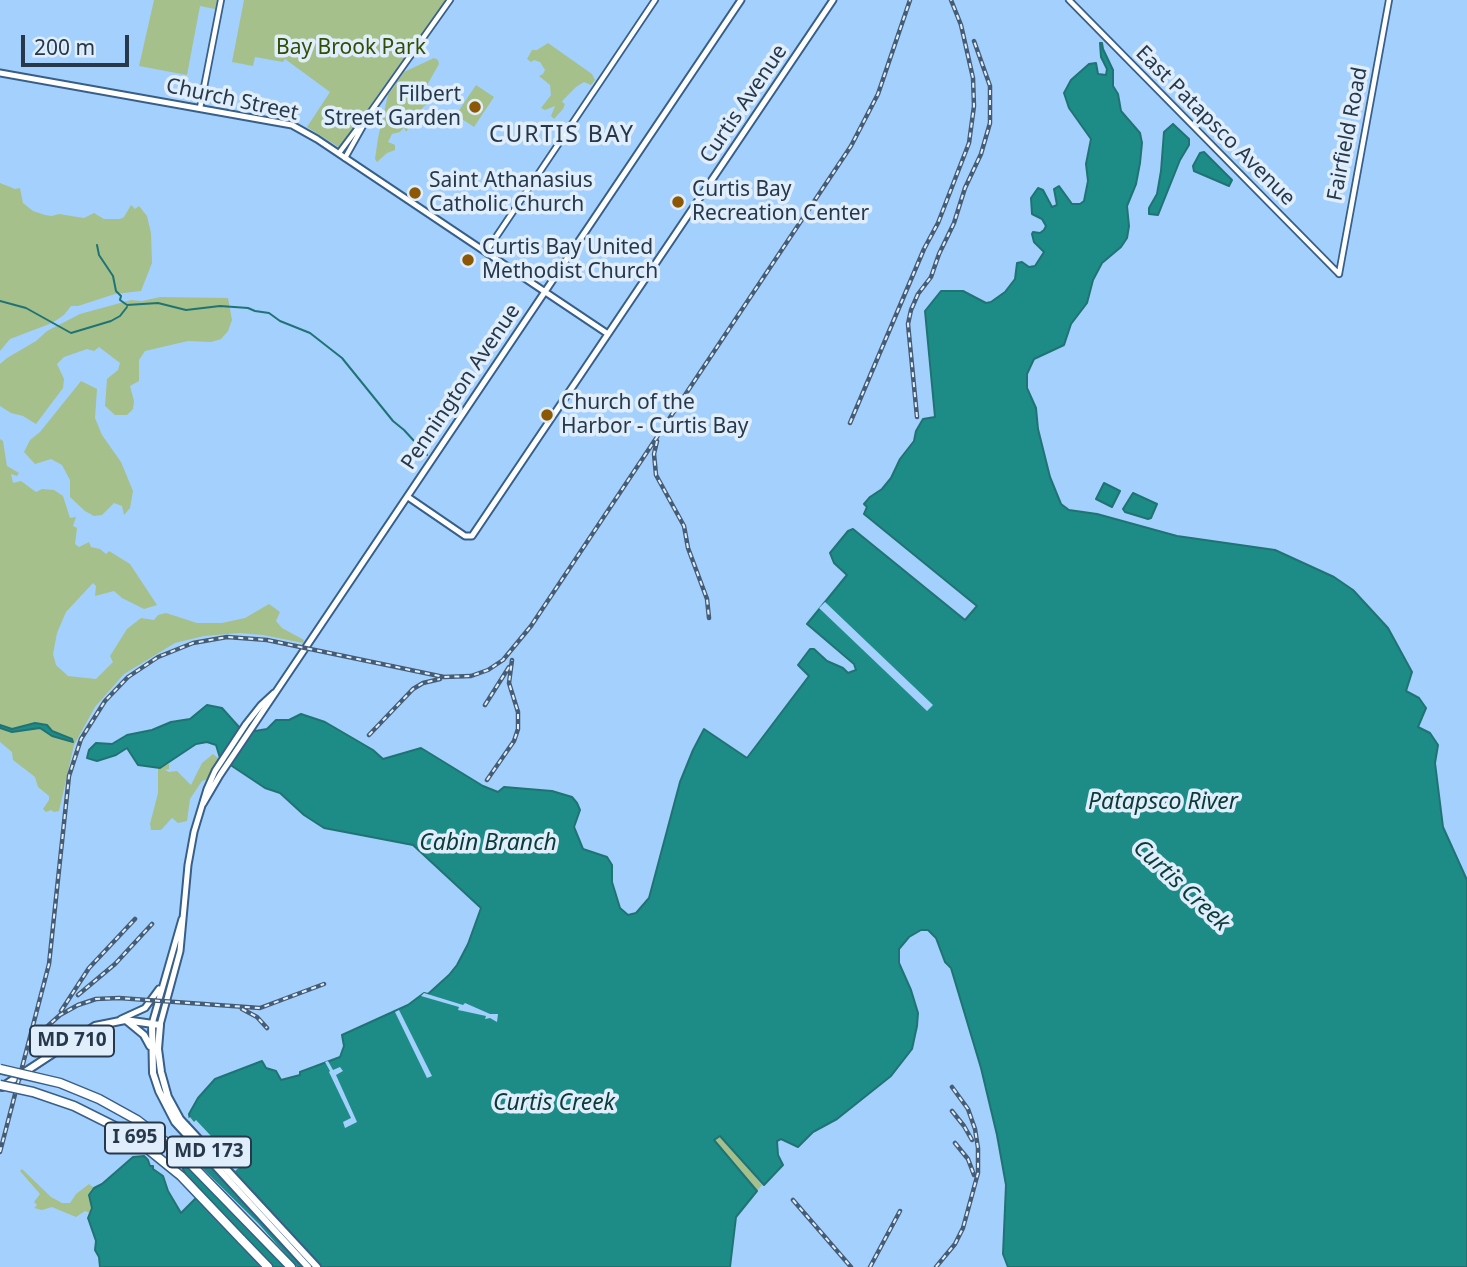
<!DOCTYPE html>
<html>
<head>
<meta charset="utf-8">
<style>
	body { margin:0 }
	#map { position:relative; width:1467px; height:1267px; overflow:hidden; background:#a4d0fe; font-family:"Noto Sans",sans-serif }
	canvas { display:block }
	.scale { position:absolute; left:21px; top:35px; width:108px; height:32px; box-sizing:border-box; border:4px solid #26384a; border-top:0; padding-left:9px; font-size:21px; line-height:24px; white-space:nowrap; color:#26384a; -webkit-text-stroke:5px #e0eefc; paint-order:stroke }
</style>
</head>
<body>
<div id="map">
<canvas width="1467" height="1267"></canvas>
<div class="scale">200 m</div>
</div>
<script>
const ctx = document.querySelector('canvas').getContext('2d');
ctx.lineJoin = 'round';
function fillPath(path, color) { ctx.fillStyle = color; ctx.fill(path, 'evenodd'); }
const poly = rows => new Path2D(rows.map(r => 'M' + r).join(''));
function trace(path, color, width, dash) { ctx.strokeStyle = color; ctx.lineWidth = width; ctx.lineCap = dash ? 'butt' : 'round'; ctx.setLineDash(dash || []); ctx.stroke(path); }
function write(font, color, halo, rows, align = 'center') {
  ctx.font = font + ' "Noto Sans",sans-serif'; ctx.lineWidth = 7; ctx.setLineDash([]); ctx.textBaseline = 'middle'; ctx.strokeStyle = halo; ctx.fillStyle = color; for (const [text, x, y, turn = 0] of rows) {
    ctx.save(); ctx.translate(x, y); ctx.rotate((+turn || 0) * Math.PI / 180); ctx.textAlign = isNaN(turn) ? turn : align; if (halo) ctx.strokeText(text, 0, 0); ctx.fillText(text, 0, 0); ctx.restore();
  }
}
fillPath(poly([
	[154,0,217,0,215,9,200,6,187,75,139,66],
	[244,0,446,0,340,148,307,127,330,92,285,59,283,62,255,57,253,66,232,62],
	[548,43,592,74,595,80,591,85,584,82,576,87,563,100,562,102,565,104,563,109,554,119,551,116,555,106,545,110,541,108,551,95,550,85,539,76,543,74,545,70,540,62,534,60,531,62,527,59,532,50,537,50],
	[434,58,438,60,439,64,422,94,434,102,424,106,406,132,404,127,400,132,392,134,388,142,395,145,395,150,387,153,377,162,375,159,378,138,388,95,404,72],
	[476,85,494,97,474,127,456,115],
	[0,183,15,189,20,188,23,203,33,211,45,215,52,216,59,214,84,218,94,213,104,219,120,219,124,217,131,205,135,209,139,206,147,216,151,233,152,263,141,291,115,294,78,306,71,306,64,315,52,323,10,339,0,351],
	[160,297,228,298,232,320,228,331,221,339,211,342,188,341,145,351,139,360,139,381,130,386,134,401,133,409,127,415,115,415,105,406,107,379,118,370,120,363,99,347,94,351,87,349,64,357,57,364,64,379,63,388,36,424,23,416,11,413,0,406,0,364,7,358,36,341,47,331,80,314,131,300,142,301],
	[81,381,97,389,95,418,102,435,121,462,133,491,130,508,124,515,122,506,114,503,102,515,94,516,85,511,70,497,70,480,62,465,51,459,35,464,24,452,30,440,40,432],
	[0,439,3,441,7,466,19,473,17,476,11,474,13,483,21,481,36,492,42,489,54,490,63,496,70,518,76,517,73,526,77,528,75,544,79,547,89,542,91,547,100,549,106,554,109,551,130,564,157,605,144,609,122,598,114,591,95,596,96,586,93,583,66,612,57,633,53,654,56,665,68,676,96,679,113,662,110,656,127,629,141,618,154,620,158,615,166,613,197,623,222,623,245,618,269,604,280,612,276,621,282,628,304,640,303,643,263,635,240,633,204,636,175,643,124,674,95,707,74,745,59,811,54,812,51,810,46,812,43,809,49,800,49,796,38,787,35,777,13,760,12,752,0,742,0,728,12,732,40,728,52,736,72,739,52,731,47,725,35,723,12,729,0,725],
	[213,754,219,759,208,779,202,781,190,799,187,821,178,823,172,818,161,830,151,830,150,824,158,793,158,768,169,764,169,769,165,770,169,772,177,771,191,785,202,763],
	[720,1135,762,1185,757,1191,714,1140],
	[22,1169,51,1197,62,1203,70,1203,76,1194,89,1184,94,1188,90,1191,103,1198,91,1227,88,1218,90,1213,85,1211,76,1217,52,1207,42,1210,34,1208,37,1205,34,1202,40,1194,20,1171]
]), '#a5c08a');
const water = poly([
	[1100,43,1102,43,1103,49,1113,70,1113,86,1118,94,1121,111,1140,133,1142,143,1140,163,1136,184,1127,206,1129,226,1127,238,1121,247,1102,263,1093,280,1087,303,1071,324,1064,345,1034,359,1027,374,1027,388,1036,408,1038,429,1050,477,1061,504,1069,510,1097,514,1177,536,1275,550,1334,577,1353,590,1388,628,1412,672,1406,691,1419,698,1426,708,1418,727,1430,733,1438,745,1435,763,1443,827,1467,880,1467,1267,1008,1267,1003,1254,1006,1185,997,1135,981,1068,951,968,945,962,936,938,928,930,921,930,909,937,899,949,899,963,911,990,918,1013,917,1026,912,1049,891,1076,837,1119,813,1132,798,1147,781,1139,777,1141,778,1155,783,1165,764,1185,720,1136,714,1140,757,1191,736,1217,730,1267,100,1267,99,1257,95,1250,96,1241,88,1218,92,1208,89,1195,94,1188,102,1184,133,1157,144,1156,148,1160,150,1166,153,1166,153,1169,163,1176,168,1191,181,1213,197,1197,183,1169,182,1147,191,1126,189,1114,198,1098,215,1079,262,1061,266,1068,276,1071,281,1080,300,1075,300,1072,340,1057,344,1046,342,1035,408,1005,424,993,428,994,449,975,457,965,468,944,481,908,413,845,324,828,304,815,280,793,265,788,220,758,216,745,207,742,196,744,160,768,138,765,127,748,116,755,97,761,87,758,89,750,96,743,112,744,127,735,152,730,171,722,190,719,207,705,222,708,239,727,255,731,267,729,276,720,289,720,301,714,325,722,373,750,383,759,421,748,483,786,498,792,504,787,552,791,572,797,577,803,580,810,574,827,583,849,607,857,612,865,612,882,620,908,628,915,636,913,649,898,680,782,693,750,704,729,747,758,809,676,798,665,810,649,814,649,827,661,843,668,848,673,856,670,854,664,807,624,847,575,834,563,830,553,848,531,853,529,965,620,977,606,864,514,867,507,864,504,870,497,882,489,891,478,900,459,914,441,916,431,923,419,935,417,925,311,941,291,963,291,986,303,991,302,1005,292,1015,279,1017,263,1022,262,1029,267,1035,266,1044,252,1034,242,1032,234,1033,232,1040,233,1044,230,1046,226,1042,219,1032,214,1031,198,1038,188,1043,190,1052,207,1057,205,1054,189,1059,186,1072,204,1080,204,1084,201,1088,181,1086,164,1091,139,1069,108,1064,93,1071,80,1089,64,1096,63,1098,74,1106,75,1107,69,1101,57,1100,43],
	[1173,124,1189,139,1189,145,1180,160,1158,215,1149,214,1149,208,1157,194,1161,171,1164,132,1173,124],
	[1204,152,1232,180,1229,186,1194,171,1193,166,1200,153,1204,152],
	[1104,483,1120,491,1112,507,1096,499,1104,483],
	[1133,493,1157,504,1151,518,1148,519,1125,512,1123,509,1133,493],
	[35,723,47,725,52,731,72,739,73,742,52,736,40,728,12,732,0,728,0,725,12,729,35,723]
]);
fillPath(water, '#1e8c86');
trace(water, '#207374', 2);
fillPath(poly([
	[825,602,933,705,927,711,819,608],
	[424,993,463,1005,465,1003,490,1014,498,1014,497,1022,490,1018,485,1019,486,1016,463,1011,458,1010,459,1007,421,996],
	[399,1010,432,1076,427,1078,395,1012],
	[328,1061,333,1070,340,1067,343,1071,336,1075,357,1122,345,1128,343,1122,351,1118,329,1072,330,1071,325,1062],
	[190,1117,194,1122,196,1120,240,1167,235,1171,191,1124,188,1119],
	[179,1145,258,1223,297,1267,288,1267,179,1154]
]), '#a4d0fe');
trace(poly([
	[97,245,99,255,113,276,116,291,121,296,120,300,127,305,158,303,186,310,220,306,248,308,255,311,269,313,280,321,310,333,342,358,393,421,404,430,427,455],
	[0,301,26,308,71,333,111,321,120,316,127,307]
]), '#207374', 2);
const tertiary = poly([
	[1069,0,1339,274],
	[200,108,221,0],
	[339,153,369,113],
	[345,158,372,110,450,0],
	[486,252,655,0],
	[1339,274,1389,0]
]);
const secondary = poly([
	[0,73,292,125,317,139,608,334],
	[408,497,465,536,472,536,833,0],
	[203,804,220,775,741,0],
	[121,1019,145,1008,159,989],
	[152,1024,182,919],
	[160,1025,180,951,188,865,194,832,207,789,215,771,246,724,261,705,274,693]
]);
const primary = poly([
	[127,1021,144,1035,150,1046],
	[152,1024,153,1073,159,1091,175,1122,308,1267],
	[2,1087,95,1026,125,1020,160,1025,158,1049,161,1072,168,1097,180,1119,317,1267]
]);
const motorway = poly([
	[180,1153,291,1267],
	[241,1239,268,1267]
]);
trace(tertiary, '#375f87', 8);
trace(secondary, '#375f87', 9);
trace(primary, '#375f87', 10);
trace(motorway, '#375f87', 11);
trace(tertiary, '#fff', 4.5);
trace(secondary, '#fff', 5);
trace(primary, '#fff', 6);
trace(motorway, '#fff', 8);
const rail = poly([
	[917,417,908,324,911,310,918,294,931,277,939,254,954,223,965,188,981,154,990,123,990,86,974,41],
	[850,423,924,249,938,223,969,143,974,106,973,78,961,25,951,0],
	[657,441,654,454,656,475,684,526,688,548,707,599,709,618],
	[485,705,509,667],
	[369,735,413,689,423,683,440,679],
	[487,780,514,741,518,729,518,712,509,683,512,660],
	[78,995,115,964,152,924],
	[242,1009,257,1017,267,1028],
	[61,1011,89,968,135,919],
	[32,1045,41,1032,60,1015,78,1005,96,999,119,998,260,1008,324,984],
	[952,1111,964,1126,972,1140],
	[955,1143,968,1159,974,1175],
	[0,1152,49,964,69,776,81,739,105,701,128,677,158,657,193,643,227,637,267,640,444,677,471,676,488,670,503,660,531,626,851,146,878,94,910,0],
	[793,1200,851,1267],
	[870,1267,900,1211],
	[936,1267,955,1244,963,1228,978,1173,978,1148,975,1129,968,1109,952,1087]
]);
trace(rail, '#445c75', 4.5);
trace(rail, '#e0eefc', 2, [5]);
const motorwayBridge = poly([
	[0,1069,60,1083,99,1099,137,1120,180,1153],
	[0,1085,33,1092,74,1106,128,1133,181,1176,241,1239]
]);
trace(motorwayBridge, '#375f87', 11, []);
trace(motorwayBridge, '#fff', 8);
for (const [x, y, r, color] of [
	[475,107,7,"#8c5805"],
	[415,193,7,"#8c5805"],
	[678,202,7,"#8c5805"],
	[468,260,7,"#8c5805"],
	[547,415,7,"#8c5805"]
]) { const dot = new Path2D(); dot.arc(x, y, r, 0, 2 * Math.PI); ctx.fillStyle = color; ctx.fill(dot); trace(dot, '#e0eefc', 2.5); }
for (const [x, y, w] of [
	[72,1041,84],
	[135,1138,60],
	[209,1152,84]
]) { const box = new Path2D(); box.roundRect(x - w / 2, y - 15.5, w, 31, 5); ctx.fillStyle = '#e0eefc'; ctx.fill(box); trace(box, '#26384a', 2); }
write('bold 19px', '#26384a', null, [
	["MD 710",72,1041],
	["I 695",135,1138],
	["MD 173",209,1152]
]);
write('21px', '#324d05', '#e0eefc', [
	["Bay Brook Park",351,48]
]);
write('21px', '#26384a', '#e0eefc', [
	["Filbert",461,95,"right"],
	["Street Garden",461,119,"right"],
	["Saint Athanasius",429,181],
	["Catholic Church",429,205],
	["Curtis Bay",692,190],
	["Recreation Center",692,214],
	["Curtis Bay United",482,248],
	["Methodist Church",482,272],
	["Church of the",561,403],
	["Harbor - Curtis Bay",561,427]
], 'left');
write('21px', '#26384a', '#e0eefc', [
	["Church Street",232,100,12],
	["Curtis Avenue",744,104,-56],
	["East Patapsco Avenue",1215,126,45],
	["Fairfield Road",1348,134,-79],
	["Pennington Avenue",461,387,-56]
]);
ctx.letterSpacing = '2px';
write('23px', '#26384a', '#e0eefc', [
	["CURTIS BAY",562,135]
]);
ctx.letterSpacing = '0px';
write('italic 23px', '#0b3b38', '#e0eefc', [
	["Patapsco River",1163,802],
	["Cabin Branch",488,843],
	["Curtis Creek",1181,886,43],
	["Curtis Creek",554,1103]
]);
</script>
</body>
</html>
